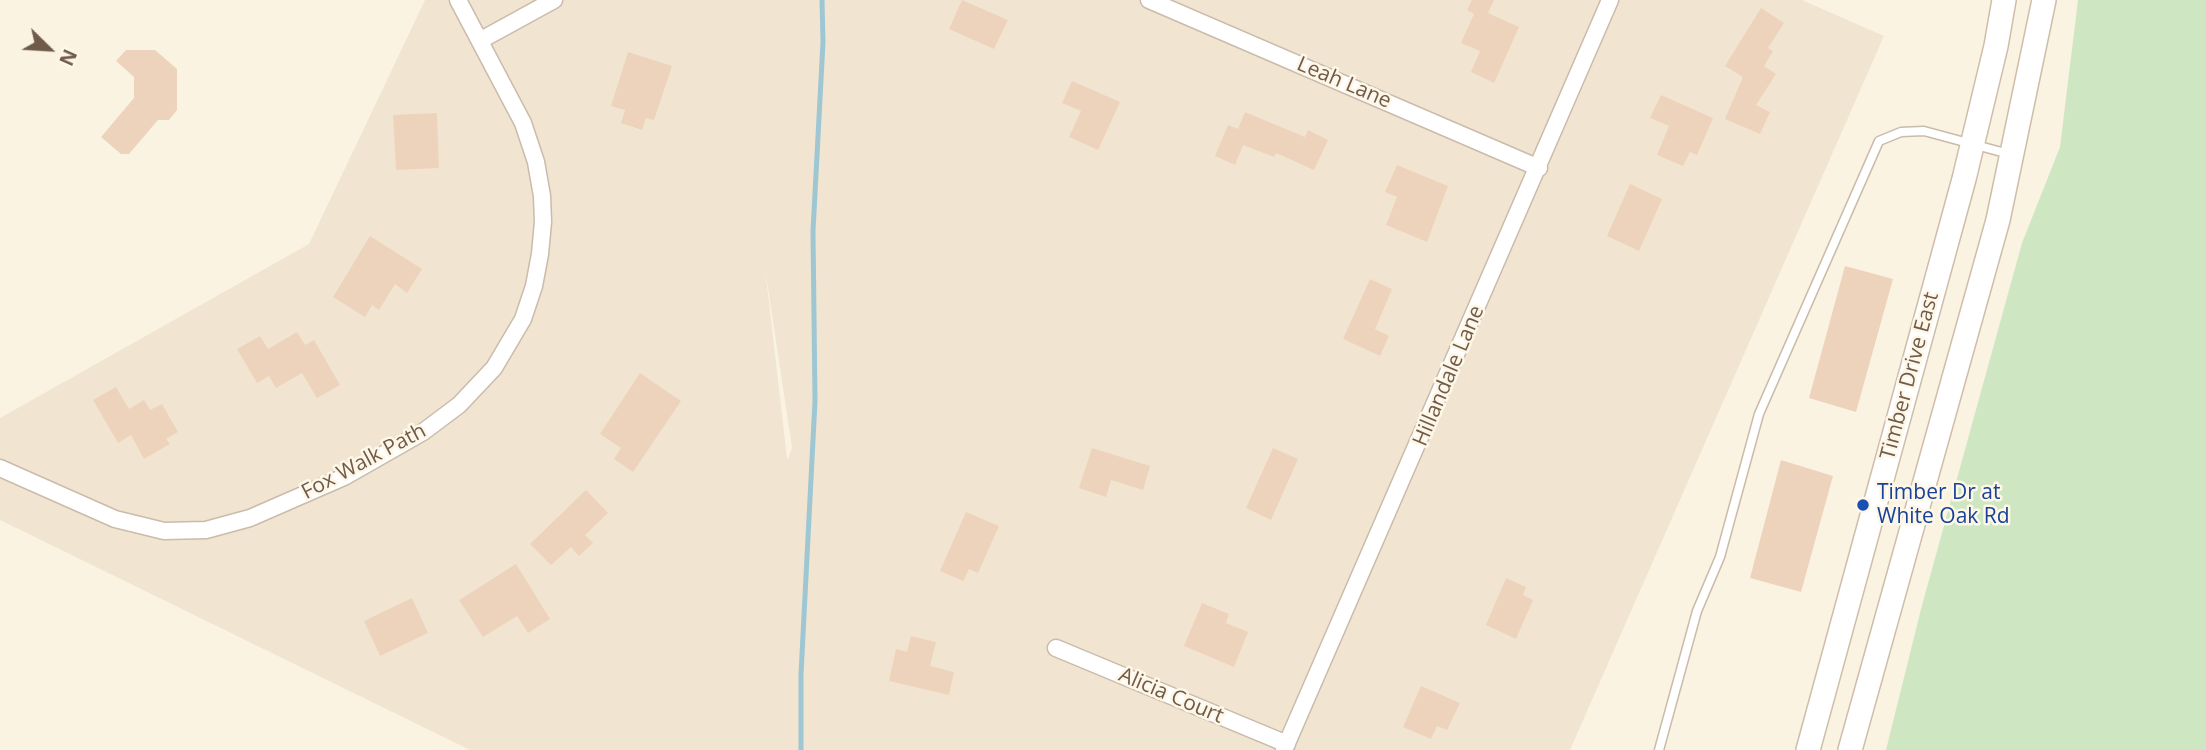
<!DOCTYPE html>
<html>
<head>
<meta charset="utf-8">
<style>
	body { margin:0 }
	#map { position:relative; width:2206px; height:750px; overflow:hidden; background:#faf3e2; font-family:"Open Sans",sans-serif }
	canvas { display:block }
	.north { position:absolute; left:14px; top:14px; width:70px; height:70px; -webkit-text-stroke:5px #fef7e8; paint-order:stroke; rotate:114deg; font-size:19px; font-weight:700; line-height:28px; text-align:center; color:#705b4a }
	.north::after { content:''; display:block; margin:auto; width:24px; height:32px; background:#705b4a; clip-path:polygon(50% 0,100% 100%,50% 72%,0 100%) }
</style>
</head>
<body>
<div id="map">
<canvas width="2206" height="750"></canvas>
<div class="north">N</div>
</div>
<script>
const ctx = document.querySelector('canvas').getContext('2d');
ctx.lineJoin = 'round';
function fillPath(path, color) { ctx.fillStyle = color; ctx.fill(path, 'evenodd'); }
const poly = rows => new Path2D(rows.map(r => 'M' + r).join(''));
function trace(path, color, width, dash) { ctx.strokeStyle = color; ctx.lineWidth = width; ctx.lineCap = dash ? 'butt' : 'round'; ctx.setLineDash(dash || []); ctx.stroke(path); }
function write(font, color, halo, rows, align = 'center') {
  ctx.font = font + ' "Open Sans",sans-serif'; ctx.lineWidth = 5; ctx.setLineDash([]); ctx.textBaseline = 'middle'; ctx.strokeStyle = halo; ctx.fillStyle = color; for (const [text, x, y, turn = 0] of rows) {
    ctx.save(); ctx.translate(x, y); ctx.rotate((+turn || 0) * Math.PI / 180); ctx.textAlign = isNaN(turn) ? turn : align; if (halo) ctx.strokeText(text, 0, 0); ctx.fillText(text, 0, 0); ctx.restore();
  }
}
fillPath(poly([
	[425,0,1802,0,1884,36,1570,750,470,750,0,520,0,418,309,244],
	[765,268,792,448,788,459,787,458]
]), '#f1e5d1');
fillPath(poly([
	[2078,0,2206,0,2206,750,1886,750,1921,609,2022,243,2060,147]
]), '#cee7c2');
trace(poly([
	[801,750,801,674,815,401,813,231,823,42,822,0]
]), '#9fc7d3', 5);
fillPath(poly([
	[962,0,1008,20,994,49,949,29],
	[1472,0,1494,0,1488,13,1519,27,1494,83,1471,72,1480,51,1461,43,1474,14,1467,10],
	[1761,8,1784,23,1768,48,1773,51,1764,66,1776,74,1756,105,1770,112,1760,134,1725,119,1743,77,1725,66],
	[126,50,155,50,177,69,177,110,169,120,158,120,129,154,121,154,101,137,134,98,134,77,116,61],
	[628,52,672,66,654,120,646,118,642,130,621,123,625,110,611,106],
	[1072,81,1120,102,1098,150,1069,137,1081,111,1062,103],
	[1661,95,1713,118,1697,155,1690,152,1683,166,1657,155,1669,126,1650,118],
	[1245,112,1305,137,1308,130,1328,140,1314,170,1276,153,1274,157,1243,145,1235,165,1215,156,1228,125,1238,129],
	[437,113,439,168,396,170,393,115],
	[1397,165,1448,186,1427,242,1386,225,1397,197,1385,192],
	[1630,184,1662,199,1639,251,1607,236],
	[370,236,422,269,407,293,395,284,379,310,372,305,365,317,333,297],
	[1845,266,1893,279,1856,412,1809,398],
	[1370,279,1392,289,1375,329,1389,336,1380,356,1343,339],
	[297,332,305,345,314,340,340,385,317,398,302,373,276,388,269,376,257,383,237,349,260,336,268,349],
	[640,373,681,401,633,472,614,459,621,448,600,434],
	[116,387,129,409,144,400,150,410,162,404,178,432,166,439,170,444,144,459,131,435,118,443,93,400],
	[1092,448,1150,466,1143,490,1111,480,1106,497,1079,488],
	[1273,448,1298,459,1271,520,1246,508],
	[1781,460,1833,476,1801,592,1750,578],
	[586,490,608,513,585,535,593,543,579,556,571,547,551,565,530,544],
	[966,512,999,526,978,573,969,569,963,581,940,571],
	[516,564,550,619,528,633,517,616,483,637,459,600],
	[1506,578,1526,587,1523,595,1533,600,1516,639,1486,625],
	[412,598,428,633,380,656,364,621],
	[1202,603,1229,614,1226,623,1248,632,1234,667,1184,646],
	[911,636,936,642,930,666,954,672,949,695,889,681,896,649,907,652],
	[1421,686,1460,703,1447,730,1437,726,1431,739,1403,727]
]), '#eed3bc');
const service = poly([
	[1659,750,1697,611,1720,557,1759,414,1879,141,1901,132,1924,131,2009,154]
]);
const minor = poly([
	[1149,0,1539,168],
	[481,40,554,0],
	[0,468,115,519,164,531,206,530,250,518,344,477,423,432,459,405,494,368,523,319,534,286,540,254,543,222,542,196,536,162,523,123,458,0],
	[1056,648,1287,744],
	[1284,750,1610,0]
]);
const secondary = poly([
	[1808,750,1964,179,1996,46,2004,0],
	[1850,750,1998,220,2044,0]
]);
trace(service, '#cabbaa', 11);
trace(minor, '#cabbaa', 19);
trace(secondary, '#cfbdaa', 26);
trace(service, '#fff', 8);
trace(minor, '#fff', 16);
trace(secondary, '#fff', 23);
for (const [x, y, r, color] of [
	[1863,505,7,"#1a4fb4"]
]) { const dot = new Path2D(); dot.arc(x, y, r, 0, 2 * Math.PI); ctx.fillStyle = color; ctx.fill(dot); trace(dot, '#fef7e8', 2.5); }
write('21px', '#705b4a', '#fef7e8', [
	["Leah Lane",1344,83,23],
	["Hillandale Lane",1449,376,-67],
	["Timber Drive East",1910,376,-75],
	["Fox Walk Path",364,462,-28],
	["Alicia Court",1171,696,23]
]);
write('21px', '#164399', '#fef7e8', [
	["Timber Dr at",1877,493],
	["White Oak Rd",1877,517]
], 'left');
</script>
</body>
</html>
